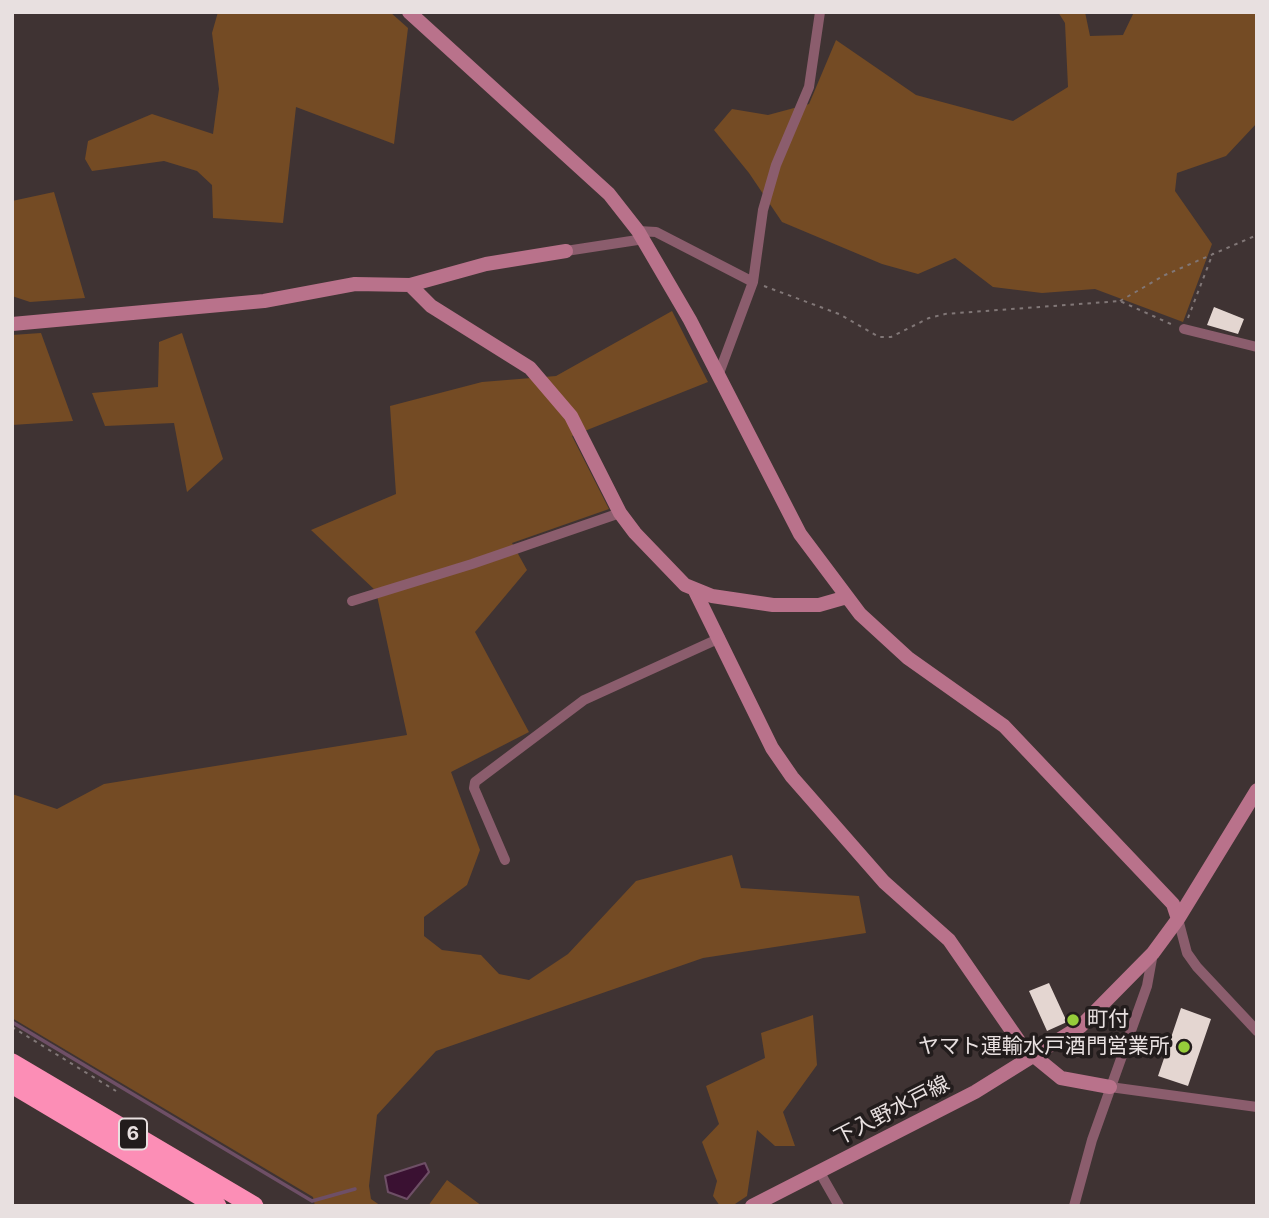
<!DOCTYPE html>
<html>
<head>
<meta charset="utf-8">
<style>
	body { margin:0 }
	#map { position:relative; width:1269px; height:1218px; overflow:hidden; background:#3f3333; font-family:Inter,sans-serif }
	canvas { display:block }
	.frame { position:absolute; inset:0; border:14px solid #e8e0e0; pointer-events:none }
</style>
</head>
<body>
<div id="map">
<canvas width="1269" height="1218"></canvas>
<div class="frame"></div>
</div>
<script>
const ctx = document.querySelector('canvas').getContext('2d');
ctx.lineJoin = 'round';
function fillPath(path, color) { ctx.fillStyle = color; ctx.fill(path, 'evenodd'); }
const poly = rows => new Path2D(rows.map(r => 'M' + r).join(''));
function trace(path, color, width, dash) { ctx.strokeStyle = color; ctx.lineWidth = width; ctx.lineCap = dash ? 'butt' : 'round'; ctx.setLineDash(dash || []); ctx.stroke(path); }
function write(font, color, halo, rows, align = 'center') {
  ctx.font = font + ' Inter,"Noto Sans JP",sans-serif'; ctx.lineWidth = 7; ctx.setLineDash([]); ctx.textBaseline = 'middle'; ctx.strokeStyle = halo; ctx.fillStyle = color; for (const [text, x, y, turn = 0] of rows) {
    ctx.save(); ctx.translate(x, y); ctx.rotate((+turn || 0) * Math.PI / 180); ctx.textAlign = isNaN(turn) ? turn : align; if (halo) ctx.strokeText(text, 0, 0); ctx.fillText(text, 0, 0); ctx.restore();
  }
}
fillPath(poly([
	[218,12,390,12,408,28,394,144,296,107,283,223,213,218,212,185,197,171,164,161,92,171,85,159,88,141,152,114,213,134,219,89,212,33],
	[1058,12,1085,12,1090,36,1123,35,1134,12,1257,12,1257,123,1226,156,1177,173,1175,191,1212,244,1183,322,1095,289,1042,293,993,287,955,258,918,274,882,264,782,222,749,173,714,130,732,109,768,115,809,104,836,40,916,95,1013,121,1068,87,1065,23],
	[54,192,85,298,30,302,12,296,12,201],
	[672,311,708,382,572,436,609,509,512,543,527,570,475,632,529,732,451,772,480,850,467,885,424,917,424,936,442,950,481,955,499,974,529,980,568,954,636,881,732,855,741,888,859,896,866,933,703,958,436,1051,377,1115,369,1186,371,1199,381,1206,315,1206,313,1197,12,1018,12,794,57,809,104,784,407,735,376,591,311,530,396,494,390,406,482,382,556,376],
	[41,333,73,421,12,425,12,335],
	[182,333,223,459,187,492,174,423,105,426,92,393,158,387,159,342],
	[813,1015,817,1065,783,1112,795,1146,775,1146,757,1130,747,1196,732,1206,720,1206,713,1196,717,1181,702,1142,719,1124,706,1086,765,1058,761,1033],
	[447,1180,482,1206,428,1206]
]), '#744b24');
const water = poly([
	[425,1163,429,1172,407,1199,388,1192,385,1176,425,1163]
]);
fillPath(water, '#3a1132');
trace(water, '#6e4f66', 2);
trace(poly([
	[12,1022,312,1201,355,1189]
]), '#6e4f66', 3.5);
fillPath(poly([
	[1214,307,1244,319,1238,334,1207,325],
	[1049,983,1067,1022,1047,1031,1029,991],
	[1181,1008,1211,1019,1188,1086,1158,1076]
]), '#e4d6d1');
trace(poly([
	[764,286,839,314,879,337,891,337,929,318,945,314,1120,301,1173,325],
	[1120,301,1165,275,1257,235],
	[1188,318,1213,253],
	[12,1027,116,1091]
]), '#817777', 2, [3.5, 5]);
trace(poly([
	[638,231,656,232,753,282],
	[566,251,644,239],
	[1184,329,1257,347],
	[718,376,753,282,763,210,776,165,809,87,820,12],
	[352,601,472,564,620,513],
	[505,860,474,788,475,782,584,700,720,638],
	[1178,919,1187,953,1197,967,1257,1031],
	[1110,1087,1257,1107],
	[819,1171,839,1206],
	[1074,1206,1092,1140,1147,986,1153,953]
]), '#8b5d6d', 10);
trace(poly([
	[409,12,609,194,638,231,690,320,800,534,860,614,908,658,1004,726,1173,904,1178,919],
	[410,285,431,306,530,368,571,416,620,513,635,533,685,585,712,596,773,605,819,605,847,597],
	[12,324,264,301,355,284,410,285,486,264,566,251],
	[695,591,772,748,792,777,884,882,949,940,1023,1047,1061,1078,1110,1087],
	[752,1206,975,1092,1081,1026,1153,953,1178,919,1257,790]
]), '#b9728b', 14);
trace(poly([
	[12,1063,254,1206],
	[12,1084,217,1206]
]), '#fc8eb6', 19);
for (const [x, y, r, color] of [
	[1073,1020,7,"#96cc3a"],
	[1184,1047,7,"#96cc3a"]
]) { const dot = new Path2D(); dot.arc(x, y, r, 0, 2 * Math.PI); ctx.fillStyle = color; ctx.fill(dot); trace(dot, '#221c1c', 2.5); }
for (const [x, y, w] of [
	[133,1134,28]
]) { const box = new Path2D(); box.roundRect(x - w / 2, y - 15.5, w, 31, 5); ctx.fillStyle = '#221c1c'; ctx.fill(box); trace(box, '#e8e0e0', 2); }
write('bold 19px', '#e8e0e0', null, [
	["6",133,1134]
]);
write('21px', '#e8e0e0', '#221c1c', [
	["町付",1087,1020],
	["ヤマト運輸水戸酒門営業所",1170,1047,"right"]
], 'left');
write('21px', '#e8e0e0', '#221c1c', [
	["下入野水戸線",892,1111,-27]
]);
</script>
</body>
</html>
